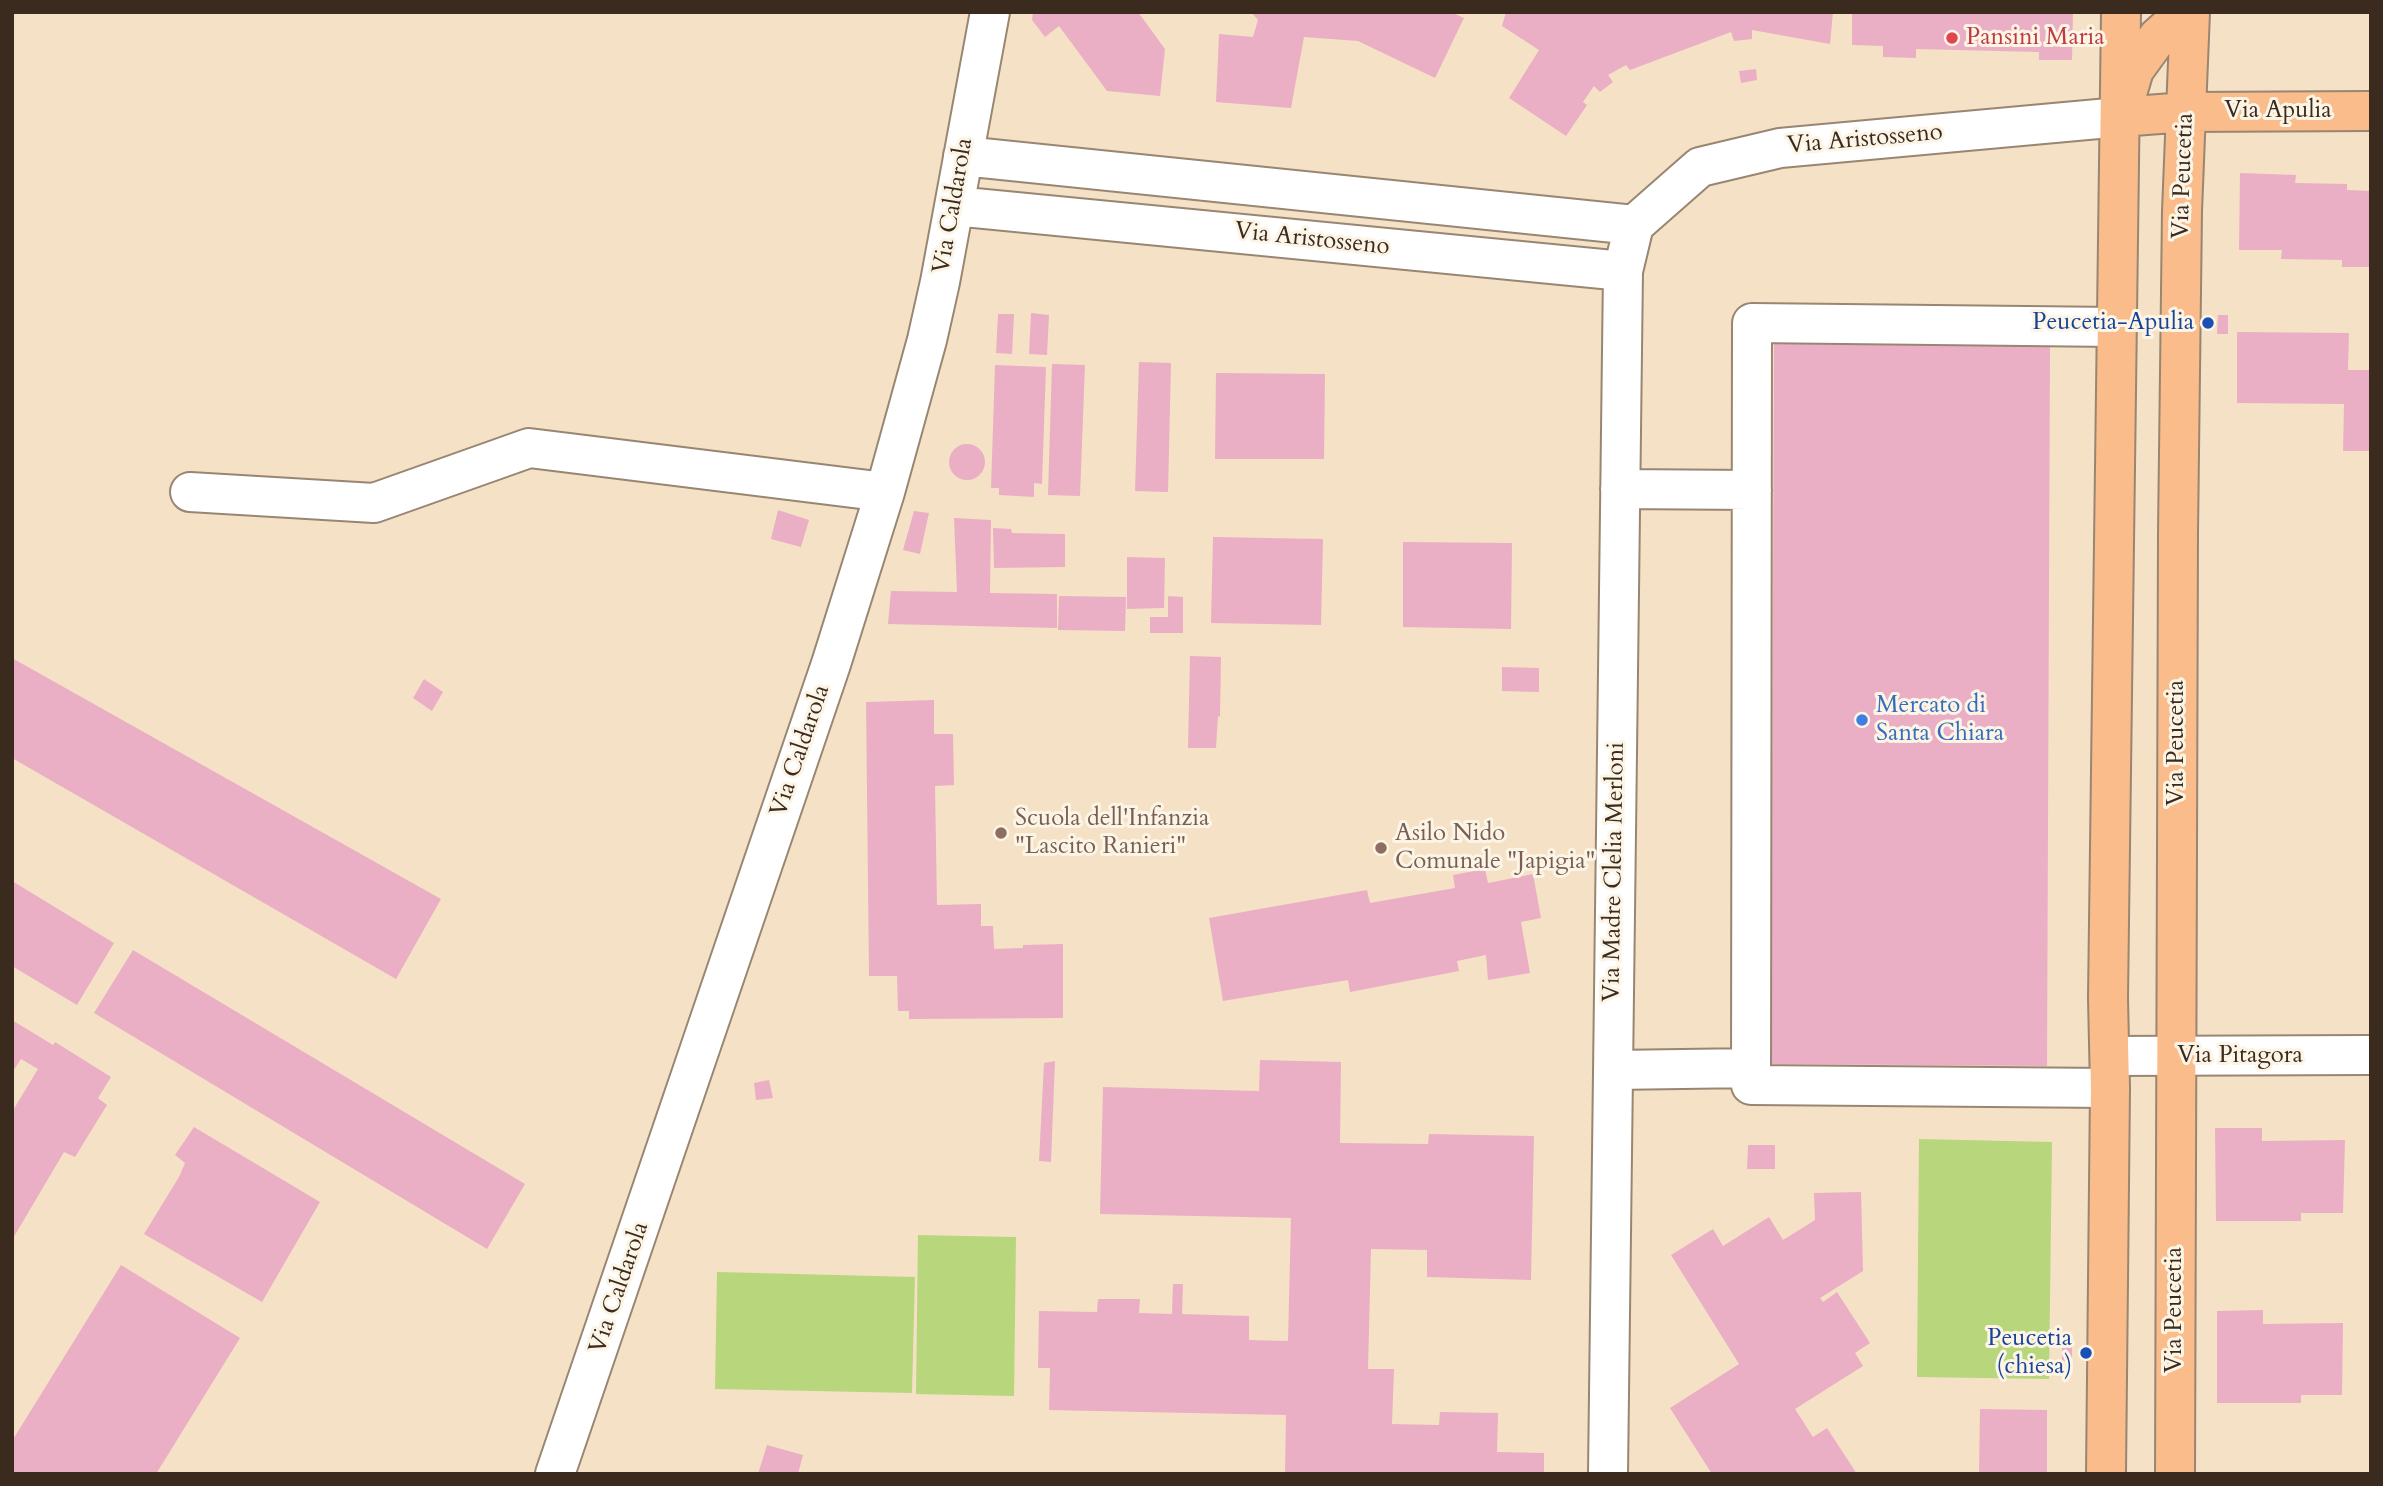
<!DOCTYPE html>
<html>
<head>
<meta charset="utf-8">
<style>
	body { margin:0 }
	#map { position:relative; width:2383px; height:1486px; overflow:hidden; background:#f5e1c6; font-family:Cardo,serif }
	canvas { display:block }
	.frame { position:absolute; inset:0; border:14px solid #3b2a1e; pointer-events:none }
</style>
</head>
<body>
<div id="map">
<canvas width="2383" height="1486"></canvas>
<div class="frame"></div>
</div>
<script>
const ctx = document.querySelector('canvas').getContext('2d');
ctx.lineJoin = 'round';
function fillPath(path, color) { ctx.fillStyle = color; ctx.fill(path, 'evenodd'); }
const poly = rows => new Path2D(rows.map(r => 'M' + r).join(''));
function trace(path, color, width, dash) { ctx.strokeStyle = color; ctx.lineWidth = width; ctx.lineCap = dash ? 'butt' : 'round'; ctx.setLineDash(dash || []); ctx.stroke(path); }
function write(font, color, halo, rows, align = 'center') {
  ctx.font = font + ' Cardo,serif'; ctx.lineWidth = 6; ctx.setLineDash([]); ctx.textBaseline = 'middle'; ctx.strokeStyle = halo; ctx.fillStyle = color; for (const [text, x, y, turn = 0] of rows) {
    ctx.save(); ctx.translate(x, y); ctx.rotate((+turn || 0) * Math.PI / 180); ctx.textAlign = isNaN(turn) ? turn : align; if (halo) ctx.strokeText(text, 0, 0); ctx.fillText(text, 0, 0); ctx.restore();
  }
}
fillPath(poly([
	[1919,1139,2052,1142,2049,1379,1917,1377],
	[918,1235,1016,1237,1014,1396,916,1394],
	[717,1272,915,1277,912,1393,715,1389]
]), '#b8d67c');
fillPath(poly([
	[1033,12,1138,12,1165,49,1160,96,1107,91,1059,26,1045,37,1032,20],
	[1251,12,1451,12,1464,18,1435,78,1358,41,1304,37,1291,108,1216,102,1219,34,1253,37,1258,20],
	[1506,12,1833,12,1830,44,1752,30,1752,39,1734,41,1731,32,1630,70,1626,65,1608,75,1613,82,1600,92,1594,86,1583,102,1587,105,1566,136,1509,98,1539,50,1502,26],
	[1852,12,2073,12,2072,60,2039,60,2039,52,1916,49,1916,58,1883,57,1883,46,1852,45],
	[1756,69,1757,80,1741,83,1739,71],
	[2240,173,2296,175,2295,183,2347,184,2347,190,2371,191,2371,267,2342,267,2342,260,2281,259,2282,250,2239,250],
	[1031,313,1049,315,1047,355,1029,354],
	[998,314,1014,314,1012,354,996,353],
	[2218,315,2228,315,2228,334,2217,334],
	[2237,332,2349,333,2348,370,2371,370,2371,451,2343,451,2344,404,2237,403],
	[1774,341,2050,343,2047,1066,1771,1064],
	[1139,362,1171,363,1168,492,1135,491],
	[1052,364,1085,365,1080,496,1048,495],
	[995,365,1046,367,1042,484,1034,483,1034,497,999,495,999,488,991,488],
	[1216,373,1325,374,1324,459,1215,459],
	'949 462a18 18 0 1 1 36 0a18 18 0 1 1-36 0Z',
	[778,510,809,520,801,547,771,539],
	[914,511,929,513,920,554,903,550],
	[954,518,991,520,990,593,1057,594,1057,628,888,624,891,591,957,592],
	[993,528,1011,529,1012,533,1065,534,1065,567,994,568],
	[1213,537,1323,539,1321,625,1211,623],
	[1403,542,1512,543,1511,629,1403,627],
	[1127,557,1165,558,1164,608,1127,609],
	[1059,596,1126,597,1125,631,1058,630],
	[1168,596,1183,597,1183,633,1150,633,1150,617,1168,617],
	[1190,656,1221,657,1220,717,1218,716,1216,748,1188,748],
	[12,658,441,899,396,979,12,758],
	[1502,667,1539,668,1539,692,1502,691],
	[424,679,443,692,432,711,413,698],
	[934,700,934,734,953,734,954,785,935,786,937,905,981,904,981,926,993,926,994,949,1023,948,1023,945,1063,944,1063,1018,909,1019,909,1011,898,1011,897,976,869,976,866,702],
	[1485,869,1488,883,1533,874,1541,918,1521,922,1530,973,1488,980,1486,955,1457,961,1459,971,1350,992,1348,980,1223,1001,1209,918,1367,890,1370,903,1455,888,1453,875],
	[12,881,114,943,77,1005,12,966],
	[133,950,525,1184,487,1249,94,1013],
	[12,1020,53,1045,55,1042,111,1077,98,1098,107,1105,75,1157,64,1152,12,1240,12,1112,38,1069,21,1059,12,1073],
	[1260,1060,1341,1062,1340,1143,1428,1144,1429,1134,1534,1136,1531,1280,1427,1277,1427,1250,1371,1249,1368,1369,1394,1369,1392,1424,1439,1425,1440,1412,1498,1413,1497,1452,1544,1453,1544,1474,1285,1474,1286,1415,1049,1410,1050,1368,1038,1368,1039,1311,1097,1312,1098,1299,1140,1299,1139,1313,1172,1314,1173,1284,1183,1284,1182,1314,1249,1316,1249,1340,1288,1341,1291,1218,1100,1214,1103,1087,1259,1091],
	[1055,1061,1051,1162,1039,1161,1044,1063],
	[769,1080,773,1098,756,1100,754,1083],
	[194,1127,320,1202,262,1302,144,1234,179,1177,185,1163,175,1155],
	[2215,1128,2262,1128,2262,1141,2345,1140,2343,1213,2301,1213,2301,1221,2216,1221],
	[1748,1145,1775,1145,1775,1169,1747,1169],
	[1861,1192,1863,1271,1820,1298,1823,1302,1837,1292,1870,1343,1855,1353,1863,1366,1795,1409,1813,1437,1827,1428,1857,1474,1712,1474,1670,1408,1739,1364,1671,1255,1713,1229,1723,1246,1769,1217,1783,1240,1815,1220,1814,1193],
	[121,1265,240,1338,156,1474,12,1474,12,1441],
	[2263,1310,2263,1324,2343,1323,2342,1395,2301,1395,2301,1403,2217,1403,2217,1311],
	[2062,1341,2072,1341,2072,1361,2062,1361],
	[1980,1409,2047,1410,2047,1474,1979,1474],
	[767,1445,803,1455,798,1474,758,1474]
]), '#eaafc5');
const minor = poly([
	[963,156,1634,225],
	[954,206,1623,271],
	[1620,489,1752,490],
	[190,492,374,503,529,448,885,492],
	[2110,1056,2371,1055],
	[1613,1070,1751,1068],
	[2110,1088,1751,1085,1752,323,2116,327],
	[555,1474,831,664,885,492,927,340,940,282,990,12],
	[1608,1474,1623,271,1634,225,1700,167,1780,148,2120,117]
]);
const major = poly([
	[2126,97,2134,70,2158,37,2186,12],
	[2120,117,2186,112,2371,111],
	[2106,1474,2110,1088,2108,998,2121,12],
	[2175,1474,2178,533,2182,211,2190,12]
]);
trace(minor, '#988672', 42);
trace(major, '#988672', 42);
trace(minor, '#fff', 38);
trace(major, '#f9bc8a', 38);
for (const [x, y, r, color] of [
	[1952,38,7,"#e0444e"],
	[2208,323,7,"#1a4fb4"],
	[1862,720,7,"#3f7fe0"],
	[1001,833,7,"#8d6e63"],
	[1381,848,7,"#8d6e63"],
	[2086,1353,7,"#1a4fb4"]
]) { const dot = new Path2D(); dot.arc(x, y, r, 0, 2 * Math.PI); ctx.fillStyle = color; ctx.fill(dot); trace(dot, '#fcf5e5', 2.5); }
write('24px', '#be3a42', '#fcf5e5', [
	["Pansini Maria",1966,38]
], 'left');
write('24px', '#3b2a1e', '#fcf5e5', [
	["Via Apulia",2278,111],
	["Via Aristosseno",1865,140,-5],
	["Via Peucetia",2184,176,-88],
	["Via Caldarola",954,206,-80],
	["Via Aristosseno",1312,240,6],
	["Via Peucetia",2177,743,-90],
	["Via Caldarola",801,751,-71],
	["Via Madre Clelia Merloni",1615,872,-89],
	["Via Pitagora",2240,1056],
	["Via Caldarola",620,1288,-71],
	["Via Peucetia",2175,1310,-90]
]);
write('24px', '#164399', '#fcf5e5', [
	["Peucetia-Apulia",2194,323],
	["Peucetia",2072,1339],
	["(chiesa)",2072,1367]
], 'right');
write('24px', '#366cbe', '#fcf5e5', [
	["Mercato di",1876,706],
	["Santa Chiara",1876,734]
], 'left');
write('24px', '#785e54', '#fcf5e5', [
	["Scuola dell'Infanzia",1015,819],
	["\"Lascito Ranieri\"",1015,847],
	["Asilo Nido",1395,834],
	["Comunale \"Japigia\"",1395,862]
], 'left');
</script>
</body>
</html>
